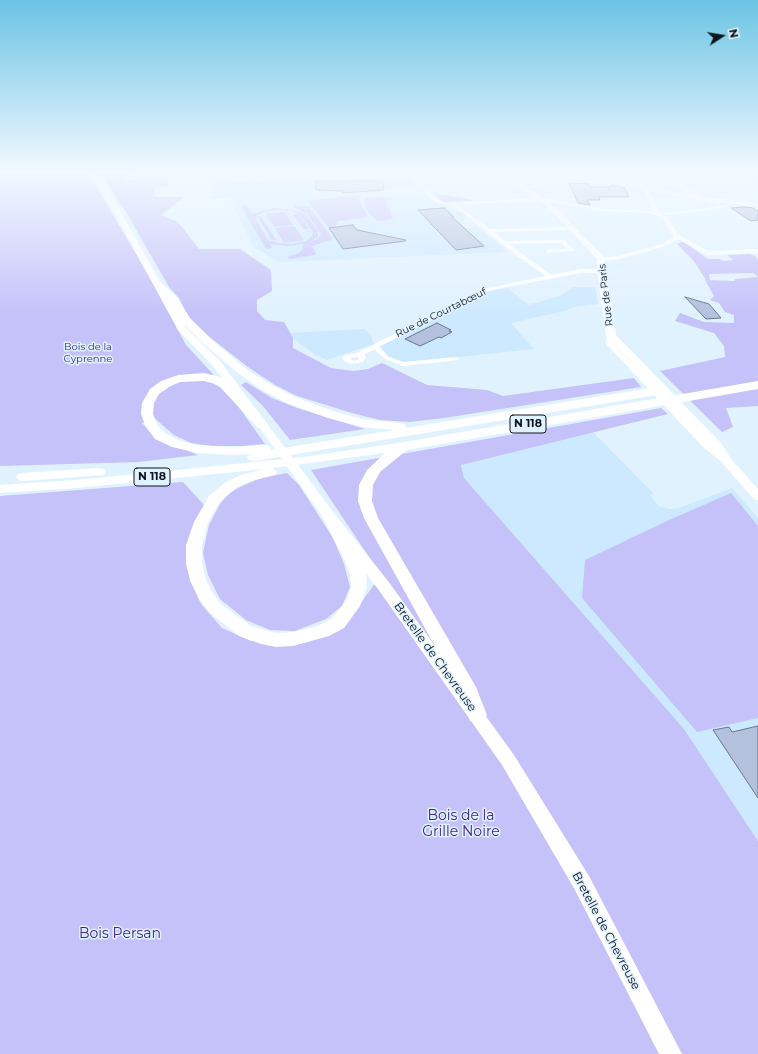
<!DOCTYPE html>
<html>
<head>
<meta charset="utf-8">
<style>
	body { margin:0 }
	#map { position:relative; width:758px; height:1054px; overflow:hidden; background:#e1f2ff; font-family:Montserrat,sans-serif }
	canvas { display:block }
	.north { position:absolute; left:702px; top:16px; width:40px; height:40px; -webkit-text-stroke:3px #e1f2ff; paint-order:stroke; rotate:78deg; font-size:11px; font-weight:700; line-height:16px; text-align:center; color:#0c161d }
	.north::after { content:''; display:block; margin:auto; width:14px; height:18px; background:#0c161d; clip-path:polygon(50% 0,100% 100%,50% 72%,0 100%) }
</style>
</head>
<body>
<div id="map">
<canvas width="758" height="1054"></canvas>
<div class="north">N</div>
</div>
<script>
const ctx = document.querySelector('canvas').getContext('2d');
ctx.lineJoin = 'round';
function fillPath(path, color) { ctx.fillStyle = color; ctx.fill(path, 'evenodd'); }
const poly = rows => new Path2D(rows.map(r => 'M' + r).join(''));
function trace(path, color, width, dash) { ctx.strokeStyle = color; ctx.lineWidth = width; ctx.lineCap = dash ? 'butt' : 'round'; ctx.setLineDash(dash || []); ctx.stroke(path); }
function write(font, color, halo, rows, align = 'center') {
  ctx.font = font + ' Montserrat,sans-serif'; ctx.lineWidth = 3; ctx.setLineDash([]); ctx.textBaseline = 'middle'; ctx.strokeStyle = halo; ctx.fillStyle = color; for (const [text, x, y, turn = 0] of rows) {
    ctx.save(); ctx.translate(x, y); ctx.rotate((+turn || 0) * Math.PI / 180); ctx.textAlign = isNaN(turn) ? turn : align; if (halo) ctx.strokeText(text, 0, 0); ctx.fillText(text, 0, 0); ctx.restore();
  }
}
fillPath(poly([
	[409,178,420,189,375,189,378,195,427,195,438,204,463,213,468,219,465,219,463,222,466,228,475,227,480,229,504,248,502,249,508,252,279,262,253,247,230,198,211,199,214,183,257,181],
	[573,287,595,287,598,304,574,307,564,311,511,323,534,349,403,363,388,356,380,346,487,292,507,288,529,305,559,296],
	[364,329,370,334,374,344,327,360,314,354,293,338,290,333],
	[593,432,654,494,650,495,659,506,670,509,679,508,732,488,758,518,758,841,684,729,464,478,461,465]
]), '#cde9ff');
fillPath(poly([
	[0,170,88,170,91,174,89,176,90,178,92,179,153,283,186,345,212,373,218,385,233,399,265,444,242,446,211,446,191,443,174,435,153,417,142,423,155,437,198,455,139,462,0,466],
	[98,170,140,170,138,173,124,175,128,180,167,178,169,186,155,187,154,197,183,197,181,200,161,215,178,222,199,249,240,249,271,270,272,291,257,300,257,311,265,320,284,322,293,338,293,348,331,368,353,371,368,369,382,363,427,385,487,390,503,396,634,378,641,387,444,418,409,422,380,420,352,413,297,396,275,385,248,367,207,335,188,317,179,298,169,287,126,212],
	[434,193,469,199,472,201,442,202],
	[361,196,359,199,360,202,368,217,339,221,337,222,336,227,329,228,308,201,338,197],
	[368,197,395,198,388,200,387,204,393,219,377,221,369,213,365,204,364,199],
	[247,205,252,214,274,208,298,211,305,214,318,231,318,237,312,241,305,244,288,246,270,244,272,248,266,249,241,206],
	[275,210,287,210,298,213,293,215,304,229,309,229,300,215,313,232,312,236,306,241,292,244,277,243,268,240,255,218,257,216,272,240,276,240,261,216,257,216,262,213],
	[293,205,309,207,332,238,331,240,312,246,316,254,314,255,290,259,287,257,299,253,303,249,302,245,318,239,321,234,307,214,295,208],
	[284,212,293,225,274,227,266,214],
	[294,226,304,240,284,243,275,228],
	[681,242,684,242,708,259,720,259,723,261,733,260,727,255,750,254,755,256,758,259,758,277,753,273,709,274,710,280,706,280,693,260,677,244],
	[758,277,758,406,726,408,733,427,722,432,660,371,725,357,724,346,714,333,675,321,680,313,704,322,734,323,734,315,725,312,719,303,710,300,714,296,705,280,735,281,735,279],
	[246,382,272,398,297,408,365,429,290,440,263,406,241,385],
	[661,408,668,414,461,465,464,478,684,729,758,841,758,1054,0,1054,0,496,183,482,204,505,190,580,201,604,222,628,251,641,296,642,345,625,381,575,311,470],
	[287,473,299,485,333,538,344,564,350,587,342,606,326,619,295,631,270,630,246,620,220,599,208,575,203,553,209,525,220,504,228,494,240,487,261,478],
	[731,493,758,526,758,718,697,732,582,598,585,560,667,521]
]), '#c5c1f9');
const building = poly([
	[315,181,383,181,384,190,343,193,343,191,316,190,315,181],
	[569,183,589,184,590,187,610,187,612,185,625,188,629,197,599,197,600,200,587,200,590,205,578,203,569,183],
	[744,207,753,208,758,211,758,220,751,221,731,208,744,207],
	[444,208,454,217,452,217,484,246,456,250,418,210,444,208],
	[353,225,357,230,406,240,405,241,343,249,329,228,353,225],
	[685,297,709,304,721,318,706,319,685,297],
	[437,323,451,330,449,331,452,332,441,338,439,337,420,346,405,339,437,323],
	[758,726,758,798,713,730,729,727,732,732,758,726]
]);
fillPath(building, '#b3c1dd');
trace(building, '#69768f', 1);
fillPath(poly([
	[137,170,161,175,246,170,161,177,135,172,137,170],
	[403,170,407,170,439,200,446,203,540,198,602,209,653,211,644,188,646,187,648,188,658,211,668,213,725,205,730,201,732,202,727,207,668,215,661,214,666,216,679,235,708,251,758,249,758,253,707,255,678,239,666,246,620,259,601,261,598,259,599,258,618,256,662,244,673,238,673,235,662,218,650,213,602,211,540,200,457,205,490,229,572,227,572,229,570,230,494,232,505,241,565,240,573,249,573,251,549,253,546,251,549,249,567,249,562,243,509,244,551,275,581,269,598,269,601,271,598,273,581,273,487,291,379,347,389,357,404,362,456,357,459,359,458,360,403,366,385,359,374,349,364,355,366,357,363,362,351,364,343,360,342,358,345,355,357,353,483,289,546,276,517,256,462,212,451,205,445,205,435,202,403,170],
	[357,357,359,358,358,360,354,361,349,358,357,357],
	[588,176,590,178,523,188,521,187,588,176],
	[611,334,614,336,611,341,612,343,710,444,728,458,729,460,728,462,722,462,704,448,607,345,605,341,609,335,611,334]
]), '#fff');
fillPath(poly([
	[644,170,651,170,675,181,706,199,701,200,644,170]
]), '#fff');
fillPath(poly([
	[91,170,97,170,187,329,220,361,334,513,388,581,514,755,589,876,682,1054,659,1054,575,890,502,765,378,589,324,519,259,427,212,365,178,330,91,170],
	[492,170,499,170,551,204,604,257,616,335,721,443,731,459,758,489,758,500,754,499,722,463,712,447,606,336,599,286,597,259,547,206,492,170],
	[547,170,558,170,703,197,758,203,758,207,703,201,550,172,547,170]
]), '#fff');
fillPath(poly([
	[160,283,163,284,177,297,190,318,212,340,246,369,270,384,295,397,336,412,362,419,400,423,405,424,406,428,657,387,661,388,663,391,661,394,657,395,254,461,249,460,247,457,250,454,231,455,198,453,172,447,155,439,146,427,141,414,142,403,150,389,161,381,178,375,204,373,220,377,228,381,269,425,268,428,258,428,220,387,212,383,204,381,180,382,169,387,159,394,154,403,153,414,158,426,165,433,181,441,198,445,231,447,265,445,270,446,271,450,394,430,362,427,328,418,287,403,262,390,238,373,204,344,182,322,169,301,155,286,160,283],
	[758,381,758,389,407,450,380,472,373,485,372,501,378,518,476,687,487,715,484,721,477,723,470,721,458,688,364,518,358,501,359,485,367,470,385,453,272,468,277,472,275,475,251,481,236,488,220,502,208,522,202,545,202,564,206,580,212,592,221,604,251,626,276,633,293,632,318,626,332,618,346,601,351,587,350,574,345,561,322,516,324,513,329,511,334,513,361,561,366,574,367,587,360,606,344,628,329,636,293,646,276,647,261,644,239,636,209,612,199,599,190,580,186,564,186,545,194,522,209,496,226,482,241,475,265,469,77,488,0,493,0,485,77,480,304,457,404,442,758,381],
	[99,468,104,469,106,472,104,475,23,481,18,480,16,477,18,474,23,473,99,468]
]), '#fff');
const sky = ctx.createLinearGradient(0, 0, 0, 317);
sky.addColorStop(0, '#6bc4e3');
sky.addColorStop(0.54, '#f2f9ff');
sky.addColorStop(1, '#f2f9ff00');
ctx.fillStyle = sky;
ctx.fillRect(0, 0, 758, 317);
write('10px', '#0c161d', '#e1f2ff', [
	["Rue de Paris",606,295,-97],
	["Rue de Courtabœuf",441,313,-26]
]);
write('10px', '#3c2483', '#e1f2ff', [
	["Bois de la",88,347],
	["Cyprenne",88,359]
]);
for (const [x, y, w] of [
	[528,424,36],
	[152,477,36]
]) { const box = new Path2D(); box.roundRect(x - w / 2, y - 9, w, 18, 3); ctx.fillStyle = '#e1f2ff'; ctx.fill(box); trace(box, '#0c161d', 1); }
write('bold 11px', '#0c161d', null, [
	["N 118",528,424],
	["N 118",152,477]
]);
write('12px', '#0c161d', '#e1f2ff', [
	["Bretelle de Chevreuse",435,657,54],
	["Bretelle de Chevreuse",606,931,62]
]);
write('14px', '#3c2483', '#e1f2ff', [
	["Bois de la",461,816],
	["Grille Noire",461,832],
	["Bois Persan",120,934]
]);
</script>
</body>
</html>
